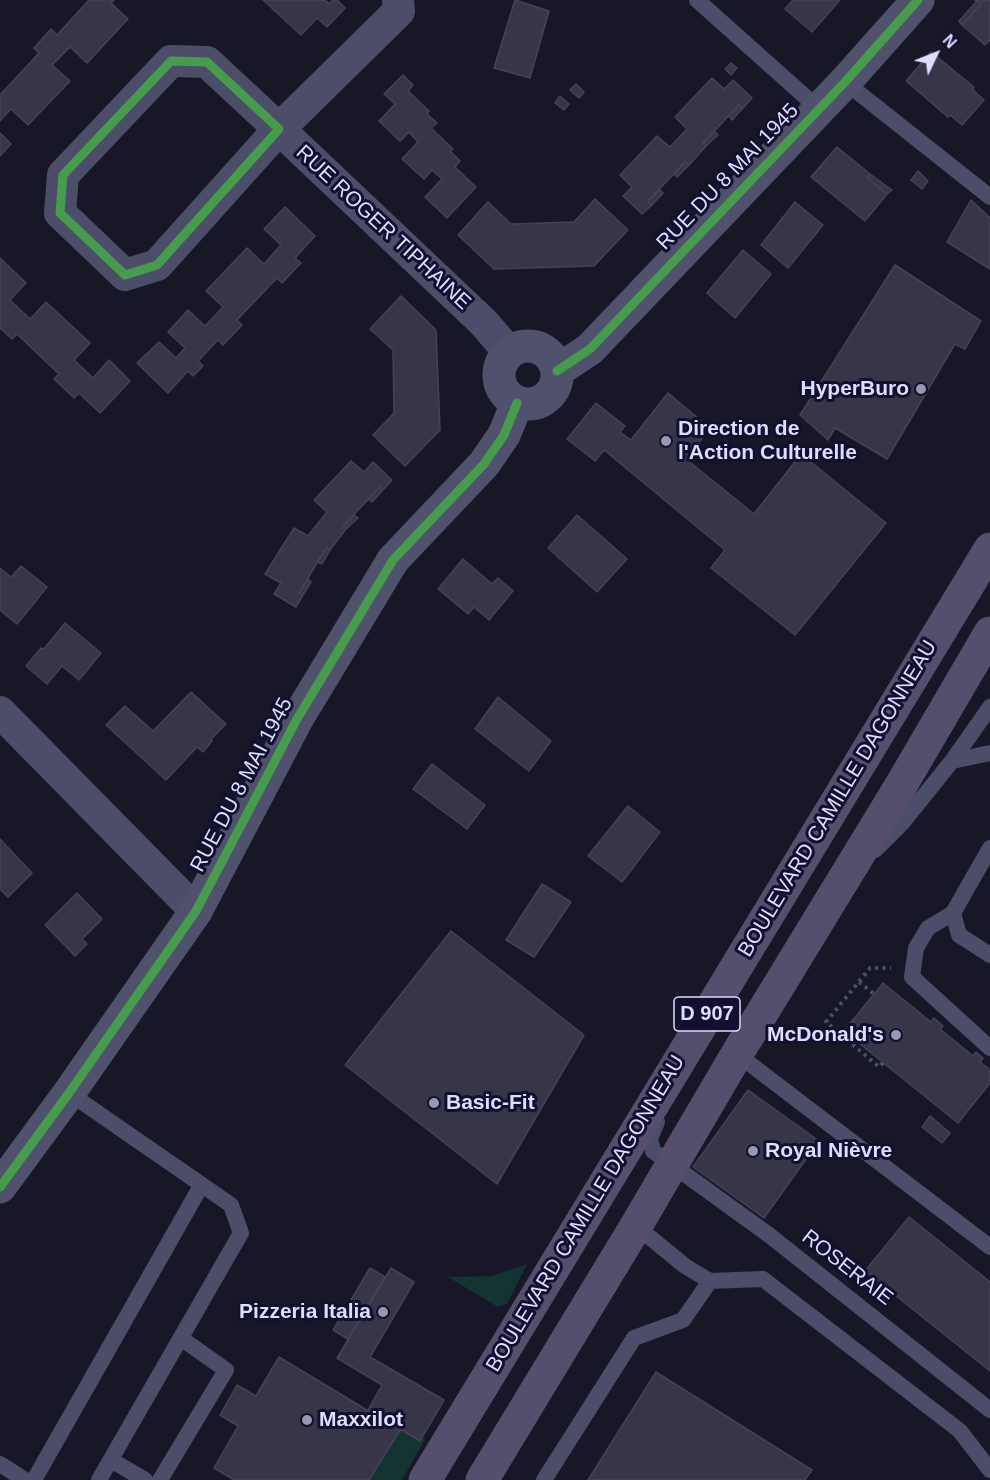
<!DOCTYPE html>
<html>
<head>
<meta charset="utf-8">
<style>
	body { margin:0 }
	#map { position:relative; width:990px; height:1480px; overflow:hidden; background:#181727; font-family:Helvetica,sans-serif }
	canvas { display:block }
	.north { position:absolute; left:906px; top:24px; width:60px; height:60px; -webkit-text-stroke:4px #12102e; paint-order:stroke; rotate:47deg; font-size:16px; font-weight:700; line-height:24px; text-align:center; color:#ddf }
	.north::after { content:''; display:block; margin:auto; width:21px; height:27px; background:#ddf; clip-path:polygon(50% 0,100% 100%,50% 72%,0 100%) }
</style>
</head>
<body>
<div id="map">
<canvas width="990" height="1480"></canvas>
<div class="north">N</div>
</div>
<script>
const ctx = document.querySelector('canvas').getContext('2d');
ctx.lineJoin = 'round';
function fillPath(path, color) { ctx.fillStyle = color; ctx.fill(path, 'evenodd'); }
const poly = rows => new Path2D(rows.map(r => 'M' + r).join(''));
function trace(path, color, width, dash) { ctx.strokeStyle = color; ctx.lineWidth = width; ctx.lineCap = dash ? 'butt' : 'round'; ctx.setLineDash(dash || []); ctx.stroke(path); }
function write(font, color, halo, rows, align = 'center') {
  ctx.font = font + ' Helvetica,sans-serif'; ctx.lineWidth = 6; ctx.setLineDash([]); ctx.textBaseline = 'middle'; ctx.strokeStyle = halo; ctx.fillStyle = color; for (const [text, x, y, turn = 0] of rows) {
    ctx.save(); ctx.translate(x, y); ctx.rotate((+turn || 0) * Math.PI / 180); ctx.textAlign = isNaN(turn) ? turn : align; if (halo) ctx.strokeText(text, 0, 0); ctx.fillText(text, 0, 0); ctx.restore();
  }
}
fillPath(poly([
	[527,1264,507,1304,498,1307,448,1277,492,1276],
	[400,1430,419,1441,422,1437,425,1439,402,1480,369,1480]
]), '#143431');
const building = poly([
	[89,0,114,0,111,3,128,19,87,63,70,47,52,65,70,81,28,125,11,109,0,121,0,95,39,53,34,48,51,29,57,35,89,0],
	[263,0,325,0,329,4,333,0,337,0,345,8,327,27,317,18,301,35,263,0],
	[515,0,549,11,530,78,494,68,515,0],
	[793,0,840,0,812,32,785,9,793,0],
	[975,0,990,0,990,40,985,45,962,25,981,4,975,0],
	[977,1,981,4,962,25,959,21,977,1],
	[931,52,974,87,973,90,984,100,962,125,950,115,948,117,906,81,931,52],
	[731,63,737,68,731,75,725,69,731,63],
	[403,75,413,85,408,91,429,111,427,114,437,123,431,128,453,149,450,151,460,161,455,167,476,187,447,218,425,197,442,179,432,170,424,179,402,159,418,142,409,132,400,141,379,121,395,104,384,94,403,75],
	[712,78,724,89,733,80,752,98,743,108,739,105,703,143,706,146,689,165,685,162,648,201,652,205,642,214,623,196,632,187,620,175,657,136,670,147,687,129,675,117,712,78],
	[576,84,584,92,579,98,570,90,576,84],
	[560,96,569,104,564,110,555,103,560,96],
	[739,105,743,108,732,120,729,116,739,105],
	[714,131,718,135,706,146,703,143,714,131],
	[0,133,11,144,0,156,0,133],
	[837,147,870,174,867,178,887,194,865,221,811,177,837,147],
	[685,162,689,165,677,177,674,174,685,162],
	[918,171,928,181,922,189,911,180,918,171],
	[870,174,892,190,887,194,867,178,870,174],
	[660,190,663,193,652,205,648,201,660,190],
	[595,199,628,230,594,266,494,269,458,235,488,202,511,224,574,222,595,199],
	[971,200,990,218,990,269,947,242,971,200],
	[795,202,823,225,788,268,761,245,795,202],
	[285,207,315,236,295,258,301,263,282,283,277,278,237,320,242,325,223,345,218,340,198,361,203,366,193,376,188,371,168,393,137,363,159,342,176,358,185,348,168,332,188,310,205,326,223,307,206,291,247,248,264,264,281,245,264,229,285,207],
	[743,250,771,274,735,318,707,293,743,250],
	[0,258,26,283,10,300,30,319,46,302,90,343,74,360,93,378,109,360,130,381,100,413,79,393,74,398,54,379,59,374,17,334,12,339,0,328,0,258],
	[895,265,981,321,965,349,955,344,887,459,835,428,828,440,800,415,895,265],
	[401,296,436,330,440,430,405,466,373,435,394,413,393,350,370,329,401,296],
	[668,393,710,428,686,459,754,514,801,454,886,523,795,635,711,568,725,550,604,450,595,461,567,439,596,403,625,426,620,432,631,440,668,393],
	[351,461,364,472,373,462,392,480,382,491,380,487,343,526,346,529,330,550,326,548,299,593,303,595,296,607,274,594,281,583,265,574,294,528,308,536,327,512,314,500,351,461],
	[380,487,382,491,372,502,368,499,380,487],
	[354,515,358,518,346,529,343,526,354,515],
	[577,515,627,559,597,592,548,548,577,515],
	[326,548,330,550,322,564,318,562,326,548],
	[463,559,492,584,498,578,513,591,489,620,474,607,468,614,438,589,463,559],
	[21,566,47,587,17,624,0,610,0,568,11,577,21,566],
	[308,579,311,582,303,595,299,593,308,579],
	[65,623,101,653,79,680,62,666,47,684,26,666,41,648,44,649,65,623],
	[191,692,226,724,211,739,212,741,203,752,197,747,166,780,106,725,125,706,153,731,191,692],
	[498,697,551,741,529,771,475,729,498,697],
	[432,764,485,805,467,829,413,789,432,764],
	[628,806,660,832,622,882,588,856,628,806],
	[0,839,32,873,8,897,0,889,0,839],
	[542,884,571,902,534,957,506,940,542,884],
	[77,893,102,919,82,939,87,944,75,956,45,925,77,893],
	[451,931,584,1035,497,1184,345,1065,451,931],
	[883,983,931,1022,934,1018,943,1026,940,1029,973,1056,976,1052,983,1058,980,1062,990,1070,990,1083,958,1123,844,1031,883,983],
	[748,1090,819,1141,764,1218,693,1167,748,1090],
	[930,1116,950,1133,942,1143,922,1127,930,1116],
	[909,1217,990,1282,990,1371,865,1271,909,1217],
	[370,1268,385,1277,348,1339,333,1330,370,1268],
	[391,1268,414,1282,370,1357,444,1400,420,1441,368,1410,382,1385,337,1358,391,1268],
	[279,1357,400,1430,369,1480,234,1480,214,1468,238,1426,220,1415,237,1385,256,1396,279,1357],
	[656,1372,812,1470,805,1480,588,1480,656,1372]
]);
fillPath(building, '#363648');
trace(building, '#44425a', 1.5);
trace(poly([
	[859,982,874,994],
	[883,1063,879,1067,826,1022,870,968,891,968]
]), '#435462', 4, [3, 4.5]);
trace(poly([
	[697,0,819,109],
	[845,82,990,197],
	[952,761,990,707],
	[990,848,953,913,959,935,990,955],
	[875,850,903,822,952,761,990,753],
	[953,913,928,928,916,948,912,977,990,1048],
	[737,1054,990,1247],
	[69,1093,231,1205,241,1233,99,1480],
	[657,1122,650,1139,653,1151,769,1235,990,1410],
	[636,1226,685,1266,710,1281,763,1279,960,1431,990,1470],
	[111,1460,145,1480],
	[0,1464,25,1480],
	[34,1480,201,1186],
	[160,1480,226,1370,182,1339],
	[544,1480,634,1338,683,1320,710,1281]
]), '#4c4d68', 16);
trace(poly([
	[398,0,399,11,279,129,483,322,509,352],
	[171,61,207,62,279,129,157,265,125,275,60,213,63,175,171,61],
	[0,712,196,911]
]), '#4c4d68', 32);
trace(poly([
	'499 375a29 29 0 1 1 58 0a29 29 0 1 1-58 0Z',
	[557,371,590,349,845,82,918,0],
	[0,1187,69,1093,196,911,297,719,393,560,484,464,504,435,517,403]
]), '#50526d', 33);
trace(poly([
	[425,1480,990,549],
	[482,1480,636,1226,737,1054,900,787,990,633]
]), '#554e6d', 33);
trace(poly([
	[171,61,207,62,279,129,157,265,125,275,60,213,63,175,171,61],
	[557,371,590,349,845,82,918,0],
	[0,1187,69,1093,196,911,297,719,393,560,484,464,504,435,517,403]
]), '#469c4c', 9);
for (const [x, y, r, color] of [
	[921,389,6,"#9898b3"],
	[666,441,6,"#9898b3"],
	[896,1035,6,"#9898b3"],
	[434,1103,6,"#9898b3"],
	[753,1151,6,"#9898b3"],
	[383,1312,6,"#9898b3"],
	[307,1420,6,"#9898b3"]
]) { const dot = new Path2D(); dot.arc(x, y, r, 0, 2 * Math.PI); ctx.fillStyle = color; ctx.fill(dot); trace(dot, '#12102e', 2); }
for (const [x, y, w] of [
	[707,1014,66]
]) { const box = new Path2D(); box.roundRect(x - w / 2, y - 17, w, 34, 4.5); ctx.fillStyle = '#12102e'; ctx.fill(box); trace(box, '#ddf', 1.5); }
write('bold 20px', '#ddf', null, [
	["D 907",707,1014]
]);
write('21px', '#ddf', '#12102e', [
	["RUE DU 8 MAI 1945",728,177,-46],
	["RUE ROGER TIPHAINE",383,228,43],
	["RUE DU 8 MAI 1945",242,785,-62],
	["BOULEVARD CAMILLE DAGONNEAU",838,799,-59],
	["BOULEVARD CAMILLE DAGONNEAU",586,1214,-59],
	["ROSERAIE",847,1268,38]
]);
write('bold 21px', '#ddf', '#12102e', [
	["HyperBuro",909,389,"right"],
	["Direction de",678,429],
	["l'Action Culturelle",678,453],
	["McDonald's",884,1035,"right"],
	["Basic-Fit",446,1103],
	["Royal Nièvre",765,1151],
	["Pizzeria Italia",371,1312,"right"],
	["Maxxilot",319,1420]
], 'left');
</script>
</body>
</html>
